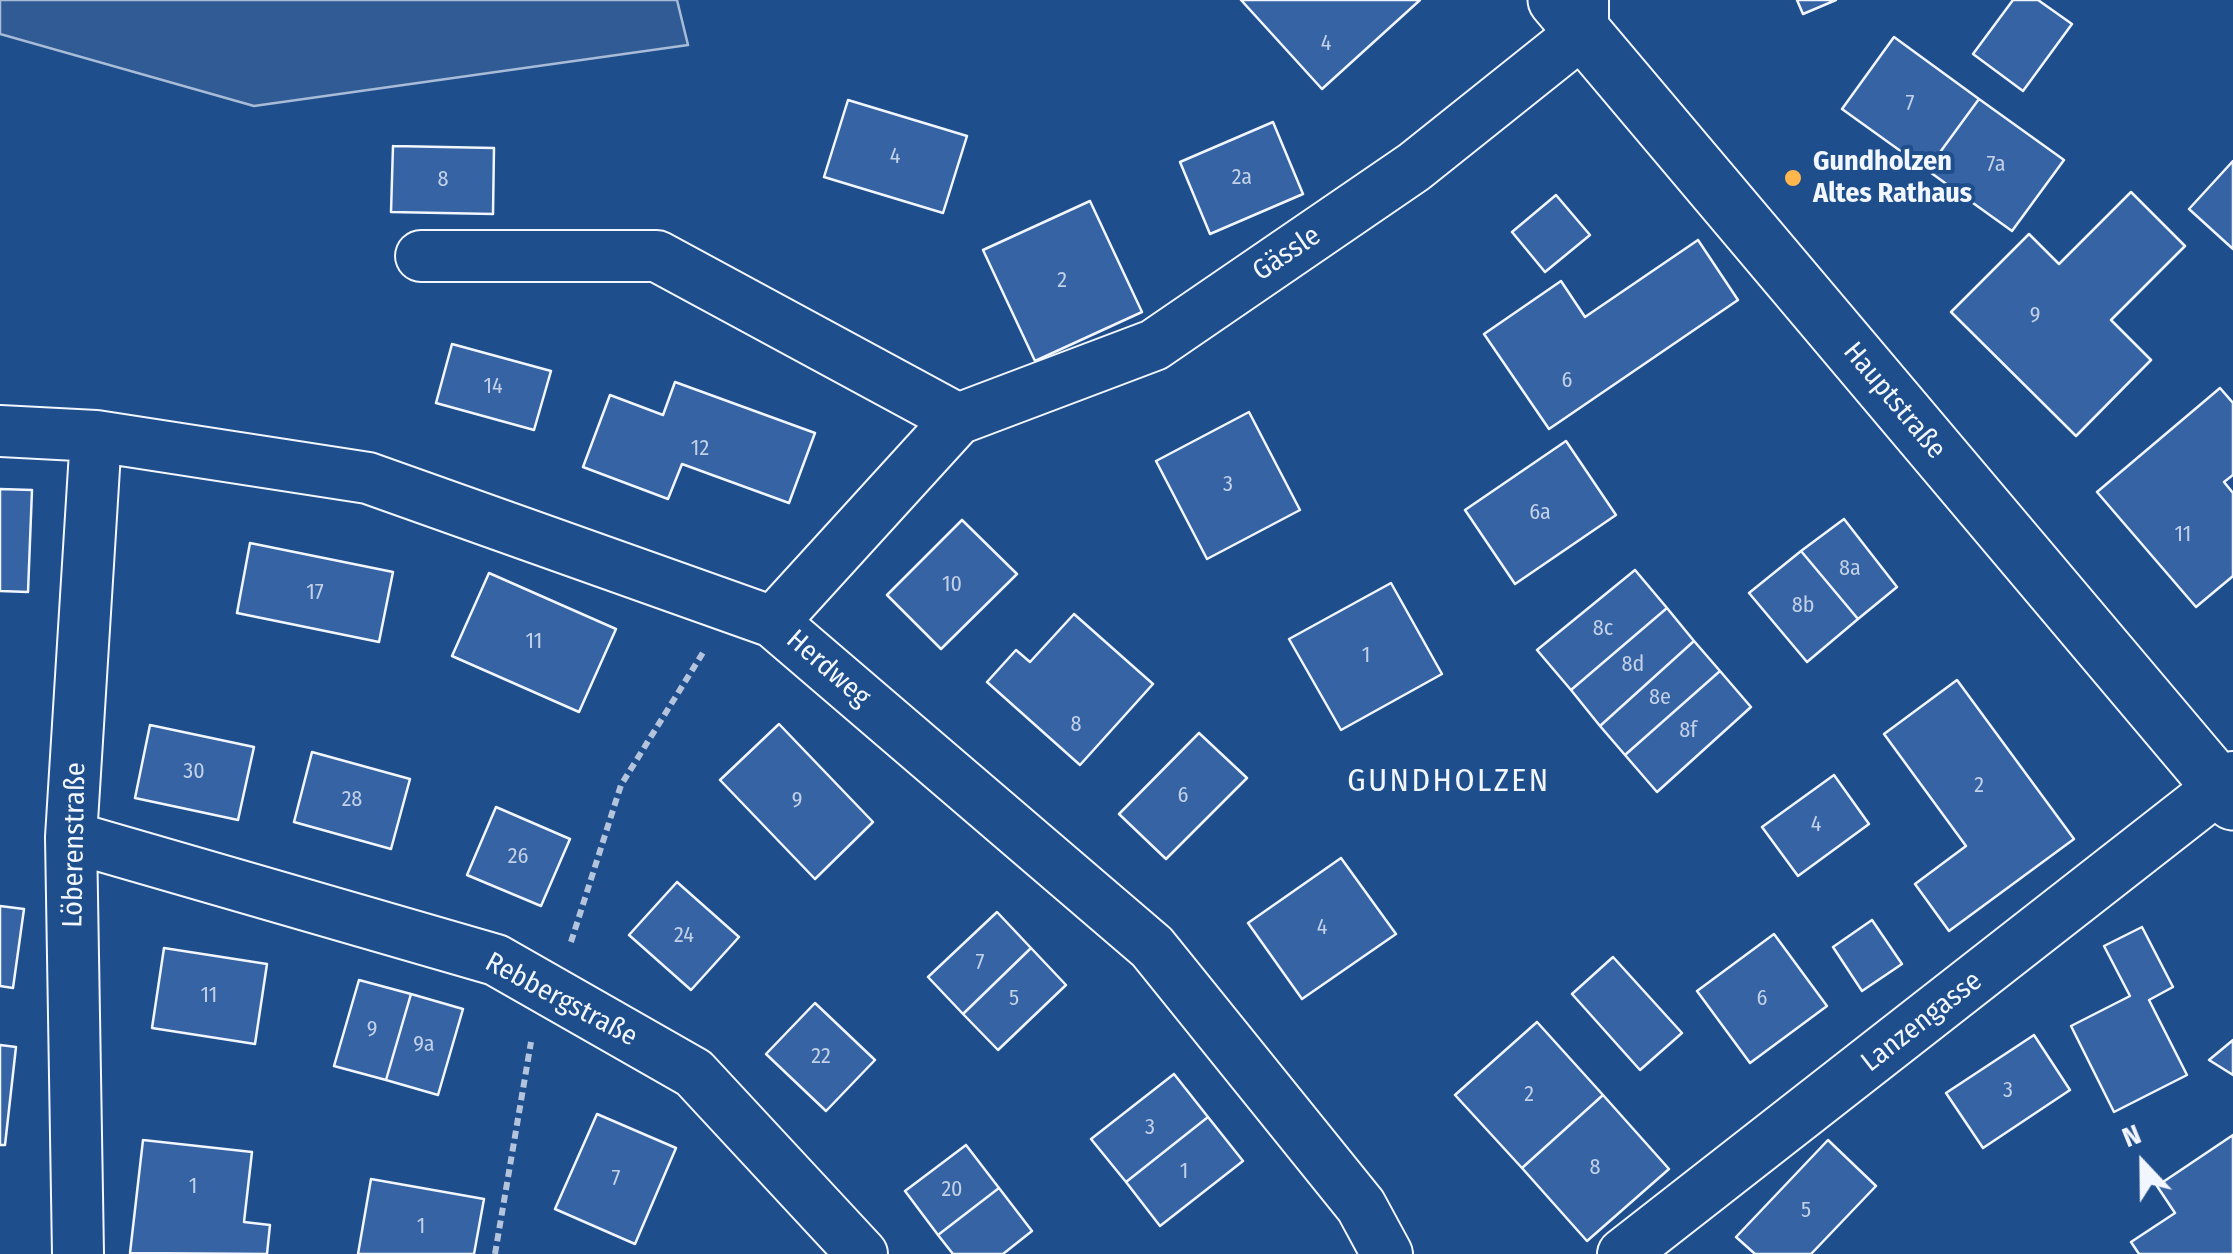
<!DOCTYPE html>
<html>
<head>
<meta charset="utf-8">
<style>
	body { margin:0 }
	#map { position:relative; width:2233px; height:1254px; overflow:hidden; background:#1f4e8c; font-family:"Fira Sans Condensed",sans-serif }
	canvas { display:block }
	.north { position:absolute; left:2093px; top:1114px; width:100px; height:100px; -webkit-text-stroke:8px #1f4e8c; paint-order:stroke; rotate:338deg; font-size:28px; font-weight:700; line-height:40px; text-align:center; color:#f2f6ff }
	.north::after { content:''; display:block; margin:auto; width:35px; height:45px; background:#f2f6ff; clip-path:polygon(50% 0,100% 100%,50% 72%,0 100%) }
</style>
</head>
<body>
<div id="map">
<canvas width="2233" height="1254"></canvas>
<div class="north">N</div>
</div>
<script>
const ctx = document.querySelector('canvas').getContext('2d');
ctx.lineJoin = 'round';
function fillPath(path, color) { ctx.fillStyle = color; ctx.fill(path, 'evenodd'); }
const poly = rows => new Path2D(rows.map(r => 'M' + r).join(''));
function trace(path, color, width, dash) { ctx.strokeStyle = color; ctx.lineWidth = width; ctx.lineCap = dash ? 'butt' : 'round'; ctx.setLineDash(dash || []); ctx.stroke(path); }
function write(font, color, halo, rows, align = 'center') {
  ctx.font = font + ' "Fira Sans Condensed",sans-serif'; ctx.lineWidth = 8; ctx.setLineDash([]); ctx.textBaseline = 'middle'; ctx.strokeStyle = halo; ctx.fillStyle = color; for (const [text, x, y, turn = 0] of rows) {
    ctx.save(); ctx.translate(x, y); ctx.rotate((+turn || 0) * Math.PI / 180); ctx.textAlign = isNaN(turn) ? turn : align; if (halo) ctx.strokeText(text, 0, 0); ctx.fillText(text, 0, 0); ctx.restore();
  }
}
const built = poly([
	[0,0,677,0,688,45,254,106,0,34,0,0]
]);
fillPath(built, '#305b95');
trace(built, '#a8bbd7', 2.5);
const building = poly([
	[1241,0,1420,0,1322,89,1241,0],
	[1797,0,1836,0,1803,14,1797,0],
	[2013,0,2038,0,2072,24,2023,91,1973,54,2013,0],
	[1894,37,1979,99,1927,170,1842,109,1894,37],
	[1979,99,2064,160,2012,231,1927,170,1979,99],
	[848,100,967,136,943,213,824,177,848,100],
	[1273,122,1303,194,1210,234,1180,162,1273,122],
	[393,146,494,148,493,214,391,212,393,146],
	[2233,161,2233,249,2189,209,2233,161],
	[2131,192,2185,246,2111,320,2151,360,2076,436,1951,312,2029,234,2059,264,2131,192],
	[1556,195,1590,235,1545,272,1512,232,1556,195],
	[1090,201,1142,312,1035,361,983,250,1090,201],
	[1698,240,1738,300,1549,429,1484,334,1561,281,1585,317,1698,240],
	[452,344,551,371,534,430,436,403,452,344],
	[675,382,815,433,789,503,682,464,668,499,583,467,610,395,663,415,675,382],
	[2220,388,2233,403,2233,475,2224,482,2233,493,2233,576,2196,607,2097,492,2220,388],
	[1249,412,1300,510,1207,559,1156,461,1249,412],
	[1566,441,1616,515,1515,584,1465,510,1566,441],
	[0,489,32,490,28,592,0,591,0,489],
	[1844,519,1897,587,1858,619,1801,551,1844,519],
	[962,520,1017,574,941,649,887,595,962,520],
	[250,543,393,572,379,642,237,613,250,543],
	[1801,551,1858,619,1807,662,1749,593,1801,551],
	[1635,570,1667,608,1571,690,1537,650,1635,570],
	[489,573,616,629,579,712,452,656,489,573],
	[1391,583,1442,674,1341,730,1289,639,1391,583],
	[1667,608,1694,641,1600,726,1571,690,1667,608],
	[1074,614,1153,684,1080,765,987,682,1016,650,1030,662,1074,614],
	[1694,641,1720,671,1625,755,1600,726,1694,641],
	[1720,671,1751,707,1657,792,1625,755,1720,671],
	[1957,680,2074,839,1949,931,1915,884,1966,846,1884,734,1957,680],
	[779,724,873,822,815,879,720,780,779,724],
	[150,725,254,747,238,820,135,798,150,725],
	[1199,733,1247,778,1166,859,1119,814,1199,733],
	[312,752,410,779,391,849,294,822,312,752],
	[1834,775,1869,824,1798,876,1762,827,1834,775],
	[496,807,570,839,541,906,467,875,496,807],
	[1341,858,1396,934,1302,999,1248,923,1341,858],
	[677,882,739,937,691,990,629,935,677,882],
	[0,906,24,909,13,988,0,986,0,906],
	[997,912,1031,948,963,1014,928,977,997,912],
	[1872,920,1902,964,1862,991,1833,947,1872,920],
	[2142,927,2173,987,2149,1000,2187,1075,2114,1112,2071,1026,2130,996,2104,946,2142,927],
	[1774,934,1827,1006,1750,1063,1697,991,1774,934],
	[164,948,267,964,255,1044,152,1028,164,948],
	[1031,948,1066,985,998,1050,963,1014,1031,948],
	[1613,957,1682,1033,1640,1070,1572,994,1613,957],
	[359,980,411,994,386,1080,334,1066,359,980],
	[411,994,463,1009,438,1095,386,1080,411,994],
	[815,1003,875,1060,826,1111,766,1054,815,1003],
	[1537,1022,1603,1095,1522,1168,1455,1095,1537,1022],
	[2034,1035,2070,1090,1983,1148,1946,1093,2034,1035],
	[2233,1040,2233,1075,2209,1060,2233,1040],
	[0,1045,16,1047,5,1145,0,1145,0,1045],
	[1174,1074,1208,1117,1126,1182,1091,1139,1174,1074],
	[1603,1095,1669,1169,1587,1241,1522,1168,1603,1095],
	[597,1114,676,1148,635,1244,555,1209,597,1114],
	[1208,1117,1243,1161,1160,1226,1126,1182,1208,1117],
	[2233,1135,2233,1254,2139,1254,2131,1242,2175,1213,2157,1186,2233,1135],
	[143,1140,252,1152,244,1222,270,1225,267,1254,130,1253,143,1140],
	[1828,1140,1876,1186,1811,1254,1755,1254,1736,1237,1828,1140],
	[966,1145,999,1188,938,1235,905,1191,966,1145],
	[371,1179,484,1199,474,1254,358,1254,371,1179],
	[999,1188,1032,1231,1003,1254,953,1254,938,1235,999,1188]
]);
fillPath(building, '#3563a3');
trace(building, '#f2f6ff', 2.5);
const minor = poly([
	[421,256,657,256,958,419],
	[0,431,96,436,368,478,773,622,1152,947,1361,1206,1387,1254],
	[773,622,958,419,1154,345,1414,167,1583,32,1583,0],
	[71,837,496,960,694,1073,862,1254],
	[78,1254,71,837,96,436],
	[1623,1254,2233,777]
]);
const secondary = poly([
	[1556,0,2233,802]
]);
trace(minor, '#f2f6ff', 54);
trace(secondary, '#f2f6ff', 59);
trace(poly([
	[571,942,621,785,704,651],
	[495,1254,531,1042]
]), '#b3c4dc', 6, [8, 5]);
trace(minor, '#1f4e8c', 50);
trace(secondary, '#1f4e8c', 55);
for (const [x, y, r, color] of [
	[1793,178,10,"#ffb74d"]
]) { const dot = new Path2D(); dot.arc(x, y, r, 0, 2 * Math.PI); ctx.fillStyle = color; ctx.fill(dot); trace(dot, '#1f4e8c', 4); }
write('22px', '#c3d1e8', null, [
	["4",1326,44],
	["7",1910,104],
	["4",895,157],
	["7a",1996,165],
	["2a",1242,178],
	["8",443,180],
	["2",1062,281],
	["9",2035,316],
	["6",1567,381],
	["14",493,387],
	["12",700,449],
	["3",1228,485],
	["6a",1540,513],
	["11",2183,535],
	["8a",1850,569],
	["10",952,585],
	["17",315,593],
	["8b",1803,606],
	["8c",1603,629],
	["11",534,642],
	["1",1366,656],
	["8d",1633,665],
	["8e",1660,698],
	["8",1076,725],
	["8f",1688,731],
	["30",194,772],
	["2",1979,786],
	["6",1183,796],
	["28",352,800],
	["9",797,801],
	["4",1816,825],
	["26",518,857],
	["4",1322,928],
	["24",684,936],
	["7",980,963],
	["11",209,996],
	["5",1014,999],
	["6",1762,999],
	["9",372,1030],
	["9a",424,1045],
	["22",821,1057],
	["3",2008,1091],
	["2",1529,1095],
	["3",1150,1128],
	["8",1595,1168],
	["1",1184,1172],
	["7",616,1179],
	["1",193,1187],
	["20",952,1190],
	["5",1806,1211],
	["1",421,1227]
]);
write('bold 28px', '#f2f6ff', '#1f4e8c', [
	["Gundholzen",1813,162],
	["Altes Rathaus",1813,194]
], 'left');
write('28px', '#f2f6ff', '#1f4e8c', [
	["Gässle",1287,254,-34],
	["Hauptstraße",1894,401,50],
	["Herdweg",828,669,41],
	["Löberenstraße",75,845,-89],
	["Rebbergstraße",561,1000,28],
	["Lanzengasse",1922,1022,-38]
]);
ctx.letterSpacing = '2.5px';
write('32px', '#f2f6ff', '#1f4e8c', [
	["GUNDHOLZEN",1449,782]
]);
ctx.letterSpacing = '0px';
</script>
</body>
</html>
